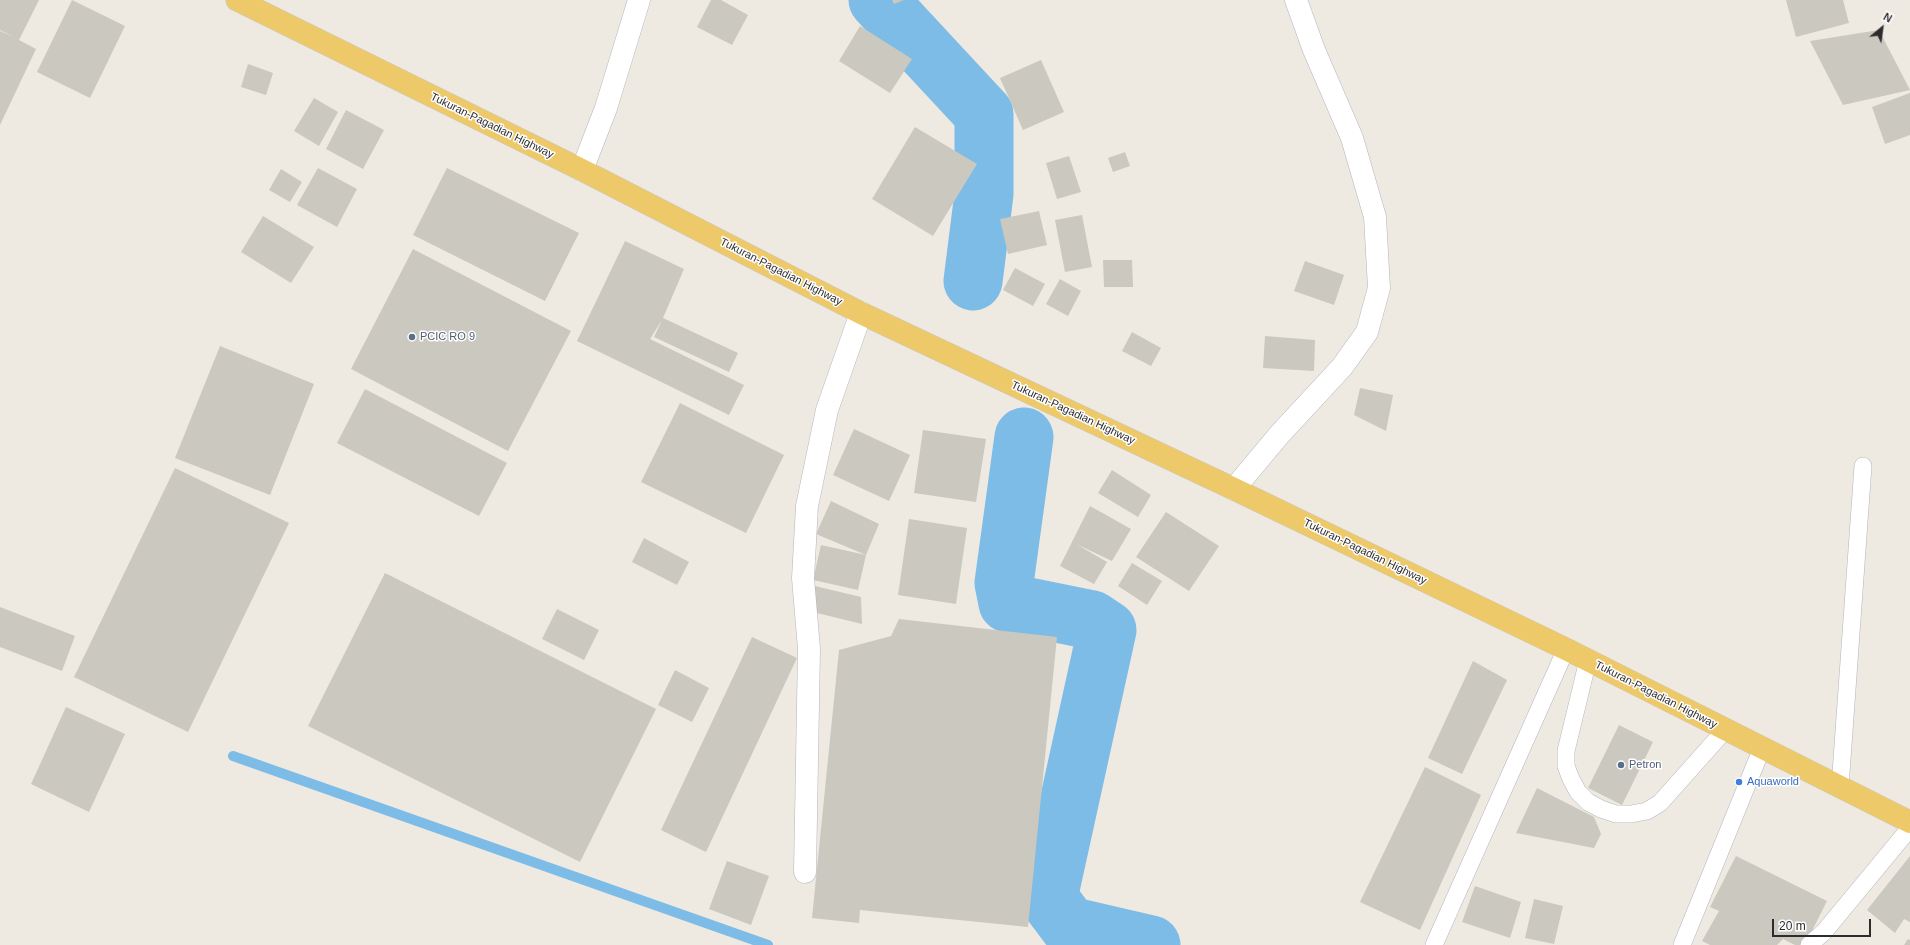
<!DOCTYPE html>
<html>
<head>
<meta charset="utf-8">
<style>
	body { margin:0 }
	#map { position:relative; width:1910px; height:945px; overflow:hidden; background:#eeeae1; font-family:Arial,sans-serif }
	canvas { display:block }
	.north { position:absolute; left:1862px; top:8px; width:40px; height:40px; -webkit-text-stroke:3px #fff; paint-order:stroke; rotate:29deg; font-size:11px; font-weight:700; line-height:16px; text-align:center; color:#2d2d2d }
	.north::after { content:''; display:block; margin:auto; width:14px; height:18px; background:#2d2d2d; clip-path:polygon(50% 0,100% 100%,50% 72%,0 100%) }
	.scale { position:absolute; left:1772px; top:919px; width:99px; height:18px; box-sizing:border-box; border:2px solid #2d2d2d; border-top:0; padding-left:5px; font-size:12px; line-height:14px; white-space:nowrap; color:#2d2d2d; -webkit-text-stroke:3px #fff; paint-order:stroke }
</style>
</head>
<body>
<div id="map">
<canvas width="1910" height="945"></canvas>
<div class="north">N</div>
<div class="scale">20 m</div>
</div>
<script>
const ctx = document.querySelector('canvas').getContext('2d');
ctx.lineJoin = 'round';
const poly = rows => new Path2D(rows.map(r => 'M' + r).join(''));
function trace(path, color, width, dash) { ctx.strokeStyle = color; ctx.lineWidth = width; ctx.lineCap = dash ? 'butt' : 'round'; ctx.setLineDash(dash || []); ctx.stroke(path); }
function fillPath(path, color) { ctx.fillStyle = color; ctx.fill(path, 'evenodd'); }
function write(font, color, halo, rows, align = 'center') {
  ctx.font = font + ' Arial,sans-serif'; ctx.lineWidth = 3; ctx.setLineDash([]); ctx.textBaseline = 'middle'; ctx.strokeStyle = halo; ctx.fillStyle = color; for (const [text, x, y, turn = 0] of rows) {
    ctx.save(); ctx.translate(x, y); ctx.rotate((+turn || 0) * Math.PI / 180); ctx.textAlign = isNaN(turn) ? turn : align; if (halo) ctx.strokeText(text, 0, 0); ctx.fillText(text, 0, 0); ctx.restore();
  }
}
trace(poly([
	[233,756,768,945],
	[1076,945,1088,931]
]), '#7dbce7', 10);
trace(poly([
	[878,0,984,114,984,194,973,281],
	[1024,437,1004,583,1008,603,1092,620,1107,630,1048,898,1069,926,1151,945]
]), '#7dbce7', 59);
fillPath(poly([
	[0,0,39,0,19,40,36,49,0,125,0,31,14,37,0,30],
	[72,0,125,26,90,98,37,72],
	[711,0,721,0,748,15,732,45,697,27],
	[892,0,904,0,894,4],
	[1786,0,1843,0,1849,23,1796,37],
	[860,26,912,59,890,93,839,61],
	[1879,30,1910,90,1843,105,1810,41],
	[1041,60,1064,112,1023,130,1000,78],
	[248,64,273,73,266,95,241,87],
	[1910,93,1910,135,1885,144,1872,107],
	[314,98,338,112,319,146,294,131],
	[346,110,384,130,363,169,326,149],
	[915,127,977,164,933,236,872,199],
	[1125,152,1130,166,1113,172,1108,158],
	[1069,156,1081,192,1057,199,1046,163],
	[318,168,357,189,337,227,297,205],
	[447,168,579,233,545,301,413,235],
	[281,169,302,182,290,202,269,190],
	[1039,211,1047,245,1008,254,1000,219],
	[1082,215,1092,267,1065,272,1055,220],
	[263,216,314,247,291,283,241,252],
	[625,241,684,269,663,318,738,353,729,372,654,337,662,320,650,339,744,385,729,415,577,341],
	[413,249,571,331,508,451,351,369],
	[1103,260,1132,260,1133,287,1104,287],
	[1305,261,1344,275,1334,305,1294,291],
	[1015,268,1045,284,1033,306,1003,290],
	[1060,279,1081,291,1068,316,1046,304],
	[1132,332,1161,348,1151,366,1122,351],
	[1265,336,1315,340,1314,371,1263,368],
	[220,346,314,384,270,495,175,458],
	[1360,388,1393,395,1386,431,1354,415],
	[365,389,507,463,479,516,337,443],
	[680,403,784,455,746,533,641,482],
	[854,429,910,455,889,501,833,475],
	[923,430,986,439,976,502,914,493],
	[175,468,289,523,188,732,74,677],
	[1112,470,1151,495,1138,517,1098,493],
	[831,501,879,524,866,555,858,590,813,580,821,545,866,555,816,534],
	[1090,506,1131,529,1112,561,1076,544,1107,562,1094,584,1060,566],
	[1166,512,1219,546,1189,591,1136,557],
	[909,519,967,528,956,604,898,595],
	[644,538,689,562,677,585,632,562],
	[1132,563,1162,581,1147,605,1118,586],
	[385,573,656,709,580,862,308,726],
	[815,586,861,597,862,624,809,611],
	[0,607,75,636,62,671,0,647],
	[557,609,599,630,584,660,542,639],
	[899,619,1057,637,1028,927,860,910,859,923,812,918,839,650,891,636],
	[752,637,797,658,706,852,661,830],
	[1473,661,1507,680,1462,774,1428,758],
	[675,670,709,688,692,722,658,705],
	[66,707,125,734,89,812,31,784],
	[1619,725,1653,742,1622,805,1588,788],
	[1425,767,1481,795,1420,930,1360,902],
	[1537,788,1594,817,1601,834,1594,848,1516,833],
	[1736,856,1827,901,1805,945,1795,945,1783,939,1777,945,1710,945,1702,941,1719,911,1710,907],
	[1910,856,1910,922,1904,919,1895,933,1867,910],
	[727,861,769,876,751,925,709,909],
	[1475,886,1521,902,1510,938,1462,922],
	[1534,899,1563,906,1554,944,1525,938],
	[1908,939,1910,940,1910,945,1904,945]
]), '#cac8bf');
const service = poly([
	[1588,660,1566,751,1566,766,1571,779,1578,792,1588,802,1601,809,1616,814,1631,814,1647,811,1660,803,1725,730],
	[1840,787,1863,466],
	[1434,945,1566,649],
	[1682,945,1762,748],
	[1809,945,1824,932,1910,828]
]);
const minor = poly([
	[582,170,606,108,639,0],
	[1234,489,1279,435,1342,367,1367,332,1379,288,1375,217,1352,138,1314,50,1296,0],
	[805,872,809,649,803,578,807,506,827,410,861,313]
]);
const trunk = poly([
	[237,0,582,170,861,313,1234,489,1566,649,1910,822]
]);
trace(service, '#b4b5bf', 18);
trace(minor, '#b4b5bf', 23);
trace(trunk, '#c8c8c8', 23);
trace(service, '#fff', 17);
trace(minor, '#fff', 22);
trace(trunk, '#eec969', 22);
for (const [x, y, r, color] of [
	[412,337,4,"#5c6f8a"],
	[1621,765,4,"#5c6f8a"],
	[1739,782,4,"#3f7fe0"]
]) { const dot = new Path2D(); dot.arc(x, y, r, 0, 2 * Math.PI); ctx.fillStyle = color; ctx.fill(dot); trace(dot, '#fff', 1.5); }
write('11px', '#2d2d2d', '#fff', [
	["Tukuran-Pagadian Highway",492,126,26],
	["Tukuran-Pagadian Highway",781,272,27],
	["Tukuran-Pagadian Highway",1073,413,25],
	["Tukuran-Pagadian Highway",1365,552,26],
	["Tukuran-Pagadian Highway",1656,695,27]
]);
write('11px', '#4e5e75', '#fff', [
	["PCIC RO 9",420,337],
	["Petron",1629,765]
], 'left');
write('11px', '#366cbe', '#fff', [
	["Aquaworld",1747,782]
], 'left');
</script>
</body>
</html>
